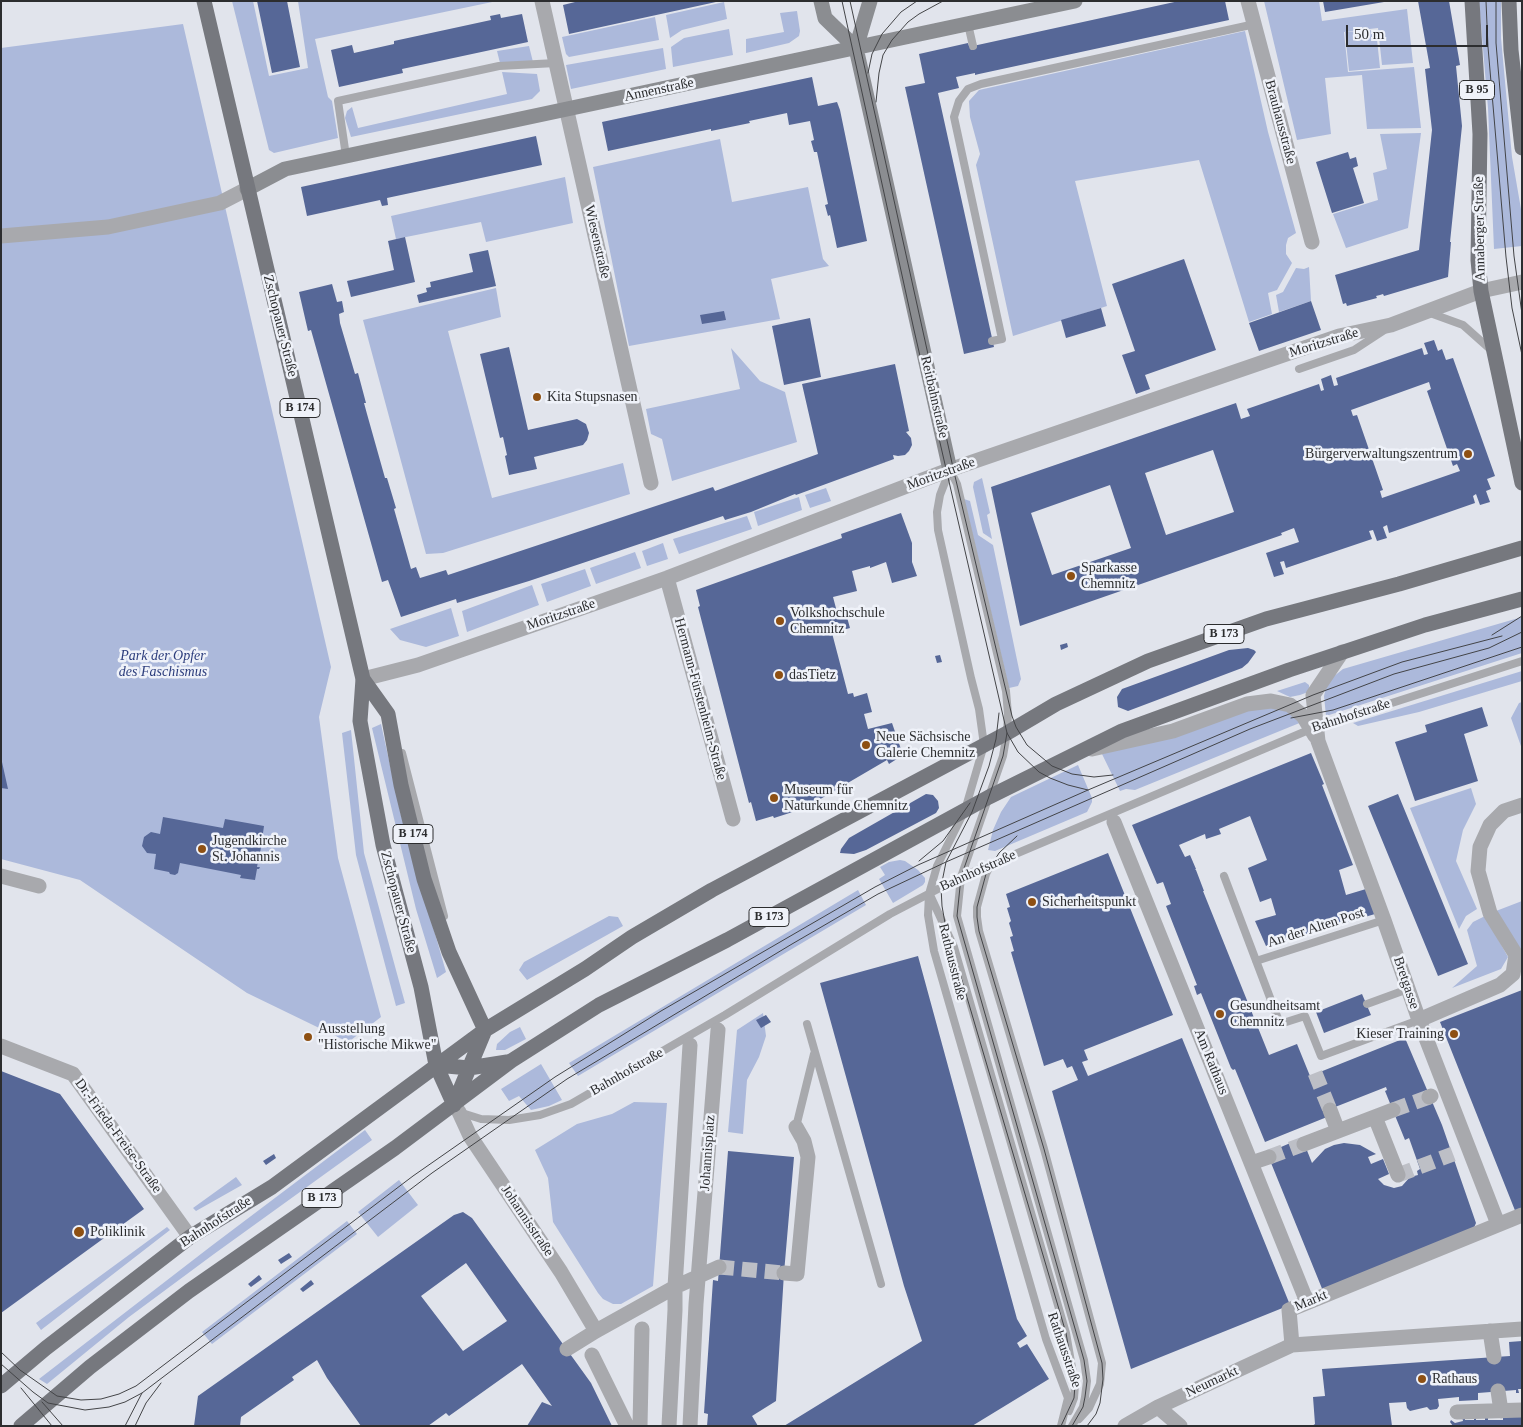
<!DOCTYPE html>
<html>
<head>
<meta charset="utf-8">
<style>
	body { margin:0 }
	#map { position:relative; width:1523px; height:1427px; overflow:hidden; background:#e1e4ec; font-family:"Times New Roman",serif }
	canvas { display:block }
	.frame { position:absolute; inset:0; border:2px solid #2c2d2f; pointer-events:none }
	.scale { position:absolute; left:1346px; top:25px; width:142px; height:22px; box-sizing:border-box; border:2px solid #2c2d2f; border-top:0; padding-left:6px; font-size:15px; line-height:18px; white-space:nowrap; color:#2c2d2f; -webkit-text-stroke:4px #eff2f9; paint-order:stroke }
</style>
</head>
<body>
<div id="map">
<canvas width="1523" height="1427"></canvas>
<div class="frame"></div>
<div class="scale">50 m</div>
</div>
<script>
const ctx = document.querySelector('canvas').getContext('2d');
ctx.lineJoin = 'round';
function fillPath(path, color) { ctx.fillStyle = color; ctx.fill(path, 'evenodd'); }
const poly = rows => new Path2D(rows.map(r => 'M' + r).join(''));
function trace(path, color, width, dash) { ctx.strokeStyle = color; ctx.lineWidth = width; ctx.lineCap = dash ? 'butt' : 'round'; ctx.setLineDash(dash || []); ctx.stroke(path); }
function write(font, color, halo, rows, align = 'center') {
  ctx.font = font + ' "Times New Roman",serif'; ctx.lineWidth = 5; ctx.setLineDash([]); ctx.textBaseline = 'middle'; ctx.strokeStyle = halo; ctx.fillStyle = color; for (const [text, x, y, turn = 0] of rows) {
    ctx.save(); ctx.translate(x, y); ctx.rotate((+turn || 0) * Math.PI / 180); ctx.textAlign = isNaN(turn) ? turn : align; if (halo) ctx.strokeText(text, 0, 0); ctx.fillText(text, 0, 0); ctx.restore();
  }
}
fillPath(poly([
	[232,1,253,1,269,76,308,68,298,1,497,1,315,39,328,97,332,101,338,138,274,153,269,150],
	[1264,1,1319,1,1322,21,1407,9,1413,63,1382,65,1378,28,1344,32,1348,72,1414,67,1421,128,1367,129,1362,75,1325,78,1331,134,1297,140],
	[1479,1,1501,1,1501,38,1512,157,1522,215,1522,246,1494,249,1488,108],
	[724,2,727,19,682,30,670,38,666,15],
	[797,11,800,31,799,36,789,43,746,53,746,39,784,32,780,13],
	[655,17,659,40,569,57,566,54,562,37],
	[183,24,331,667,319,717,338,858,381,1017,351,1040,346,1041,247,993,80,880,1,859,1,48],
	[729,29,733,55,673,67,671,47,684,38],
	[1376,30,1380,68,1349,71,1345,32],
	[1245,31,1268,132,1296,233,1288,238,1286,245,1286,254,1292,263,1277,290,1268,293,1272,314,1249,322,1199,160,1075,181,1107,306,1013,336,976,165,980,154,970,117,969,101,979,90],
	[529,46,533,62,500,63,497,51],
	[663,48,666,69,571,89,566,65],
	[502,72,537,74,540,91,532,99,351,137,345,118,347,111,352,107,358,128,507,94],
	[1421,133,1408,228,1346,248,1333,214,1378,200,1373,173,1387,169,1380,134],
	[720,139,732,202,808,187,823,259,829,266,771,279,780,319,629,346,593,167],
	[565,177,573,223,486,242,481,222,396,239,391,216],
	[1309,267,1311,301,1279,312,1276,295,1283,292,1296,268,1304,269],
	[496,288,501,317,448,331,492,498,623,463,630,494,443,553,426,554,363,320],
	[731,348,760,381,785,392,797,442,672,481,662,439,651,434,646,409,740,389],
	[982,478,990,513,987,515,992,539,983,533,973,487,974,482],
	[826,488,831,501,810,508,805,495],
	[799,497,802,510,758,526,754,512],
	[964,499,970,501,978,535,993,545,1021,679,1018,686,1009,688],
	[747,516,752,529,679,554,673,539],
	[663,543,668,559,647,566,642,551],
	[635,552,641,568,596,584,590,568],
	[585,569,591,586,547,602,541,584],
	[532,585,539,605,467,632,462,611],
	[451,608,459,636,426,647,400,640,390,629],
	[1522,617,1522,653,1326,716,1324,696,1326,687,1333,677,1343,669],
	[1522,671,1522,681,1419,712,1358,726,1353,723],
	[1305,682,1309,685,1309,689,1308,692,1300,695,1290,697,1277,691],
	[1522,702,1522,749,1511,718,1519,703],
	[1272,707,1285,710,1302,722,1135,790,1126,789,1120,791,1102,754,1249,709],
	[381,724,401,815,446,972,437,978,416,909,372,728],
	[351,730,364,853,405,1003,396,1006,356,855,342,733],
	[1078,765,1092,798,1092,802,1087,812,995,851,988,850,993,830,1001,812,1011,797],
	[1471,788,1476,804,1463,830,1456,861,1477,909,1466,916,1459,929,1410,808],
	[900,860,905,861,918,870,925,878,925,882,923,885,893,903,879,879,885,875,880,867,889,862],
	[858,890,866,905,578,1076,569,1063],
	[1522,901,1522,962,1496,911],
	[609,916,618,917,623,926,527,980,519,970,524,962],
	[1485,916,1508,957,1501,969,1452,988,1477,966,1467,930,1473,922],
	[763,1013,766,1036,759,1057,747,1080,743,1134,728,1132,737,1030],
	[520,1027,526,1039,505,1050,496,1050,497,1044,510,1032],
	[541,1064,562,1100,549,1106,531,1110,519,1096,509,1101,501,1089],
	[634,1102,667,1103,653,1286,621,1304,613,1304,603,1299,598,1293,553,1222,548,1178,535,1150,577,1124,612,1114],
	[365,1130,372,1140,214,1254,129,1317,47,1384,39,1379,210,1247],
	[236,1177,242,1185,196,1211,193,1208],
	[399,1180,418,1205,378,1237,358,1212],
	[347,1221,357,1234,212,1344,202,1332],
	[167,1227,170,1230,41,1330,36,1323]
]), '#acb9db');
fillPath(poly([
	[257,1,287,1,300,67,272,73],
	[579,1,716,1,716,2,569,34,563,5],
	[1179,1,1225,1,1229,20,979,74,975,75,975,73,956,77,959,88,938,93,994,347,964,354,905,87,925,83,919,54,968,43,969,46,973,46],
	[1323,1,1384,1,1384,2,1325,12],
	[1418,1,1449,1,1460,65,1456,66,1462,126,1450,242,1451,242,1448,277,1384,296,1383,294,1380,295,1376,296,1377,298,1347,306,1346,303,1343,304,1335,275,1419,250,1432,130,1425,69,1430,68],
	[500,14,501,18,522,14,528,42,402,69,403,73,339,87,331,50,352,45,354,53,394,44,394,41,491,20,490,16],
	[812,77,818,106,837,102,840,110,867,241,837,248,830,215,828,216,825,205,828,204,817,152,814,152,811,141,814,140,810,121,789,125,787,113,749,121,750,123,711,131,711,129,608,151,602,122],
	[536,136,542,165,387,198,388,205,382,206,380,200,307,216,301,187],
	[1348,152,1350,159,1356,157,1358,166,1353,168,1364,203,1332,213,1316,162],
	[405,237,415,282,351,297,347,281,394,270,388,241],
	[488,250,496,286,419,303,417,295,427,292,426,288,431,287,430,282,473,272,469,254],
	[1184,259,1216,350,1145,375,1150,389,1136,394,1122,355,1135,351,1112,284],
	[332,284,337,302,342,301,344,312,339,314,340,323,355,374,358,373,366,403,364,403,367,414,385,478,387,478,396,508,394,509,411,569,416,567,420,578,446,570,448,575,713,487,715,491,818,454,802,384,895,364,909,431,906,432,911,438,912,445,909,451,905,455,898,456,893,455,894,459,796,495,795,494,751,512,725,520,723,516,529,581,457,603,456,599,401,617,388,580,382,582,311,330,308,331,299,292],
	[1311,301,1321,330,1259,351,1249,323],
	[1101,308,1106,326,1066,338,1061,320],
	[724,311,726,320,702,324,700,315],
	[810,318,821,377,784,385,772,326],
	[1434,340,1438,351,1442,349,1446,360,1453,358,1495,476,1487,479,1491,489,1486,491,1490,502,1480,505,1476,494,1473,496,1475,503,1389,533,1387,525,1383,527,1387,538,1377,541,1373,530,1369,531,1372,539,1286,568,1284,561,1280,562,1284,574,1274,577,1266,553,1299,542,1294,528,1281,533,1282,535,1020,626,991,487,1236,403,1241,419,1250,416,1247,409,1319,384,1321,391,1324,390,1321,379,1331,375,1334,386,1338,385,1336,378,1422,348,1424,355,1428,354,1424,343],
	[1429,382,1431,389,1427,391,1453,466,1457,464,1460,471,1382,498,1380,491,1383,490,1357,415,1353,416,1351,410],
	[1213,450,1234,512,1166,535,1145,473],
	[1110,485,1131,548,1052,575,1031,513],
	[509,347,528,430,577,419,586,424,589,433,587,440,583,445,534,457,537,469,509,475,505,456,507,455,503,437,500,438,480,354],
	[901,513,912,543,912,562,917,576,892,583,886,562,870,568,870,566,852,571,857,591,833,597,837,612,845,610,850,628,832,633,848,694,853,693,854,697,867,693,872,712,864,714,868,729,892,723,903,755,889,764,887,760,805,808,774,818,773,816,756,821,751,802,749,803,698,607,700,606,696,590,842,538,841,534],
	[1067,643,1068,647,1061,650,1060,645],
	[1248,648,1254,650,1256,652,1248,663,1242,668,1128,711,1118,707,1117,697,1122,689,1229,650],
	[940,655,942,662,937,663,935,656],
	[1482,707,1488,726,1464,734,1478,781,1415,801,1395,742,1427,732,1425,725],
	[1311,753,1324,784,1322,785,1353,865,1339,870,1346,895,1366,889,1375,914,1266,946,1255,921,1276,915,1271,898,1260,902,1248,868,1267,860,1250,816,1219,829,1221,834,1206,839,1205,834,1179,845,1185,857,1190,855,1196,869,1195,870,1196,870,1204,891,1203,891,1269,1055,1297,1044,1310,1076,1405,1038,1442,1125,1476,1223,1472,1232,1323,1291,1267,1153,1302,1138,1312,1163,1325,1149,1334,1145,1344,1143,1360,1145,1376,1154,1368,1157,1371,1164,1383,1159,1389,1174,1378,1179,1384,1185,1394,1188,1402,1186,1410,1177,1418,1175,1417,1171,1420,1169,1409,1138,1405,1140,1385,1091,1387,1090,1386,1087,1325,1111,1327,1117,1265,1142,1235,1069,1233,1070,1231,1068,1201,993,1197,995,1194,986,1197,985,1166,906,1171,904,1163,882,1157,884,1132,825],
	[1,762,2,762,8,789,1,788],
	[926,794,933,795,938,801,939,808,936,813,866,850,854,854,840,853,841,849,849,838],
	[1398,794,1468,964,1438,976,1368,806],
	[163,817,223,828,225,819,264,826,260,854,262,854,262,856,259,856,257,867,260,867,259,869,257,869,255,880,240,878,241,875,180,863,178,873,175,875,170,874,169,872,154,869,156,854,147,853,142,846,144,837,151,832,160,834],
	[1108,853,1173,1015,1084,1050,1088,1060,1082,1062,1088,1076,1182,1038,1290,1305,1131,1369,1052,1091,1078,1080,1072,1066,1067,1068,1063,1059,1044,1066,1011,952,1014,951,1010,937,1013,936,1009,923,1011,921,1007,908,1010,907,1006,894],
	[918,956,1017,1319,1027,1336,1017,1343,1020,1348,1027,1344,1049,1379,972,1426,784,1426,922,1341,904,1286,820,983],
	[1522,990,1522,1211,1516,1213,1440,1022],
	[1362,994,1371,1015,1324,1033,1316,1012],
	[766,1015,771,1022,761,1028,756,1020],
	[1,1071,60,1094,144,1209,1,1313],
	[728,1151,794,1157,784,1273,776,1401,752,1416,758,1426,707,1426,708,1414,704,1413,713,1280,718,1281],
	[274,1154,276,1158,266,1165,263,1161],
	[463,1212,472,1218,591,1383,612,1426,527,1426,542,1402,552,1406,522,1364,449,1416,446,1413,428,1426,361,1426,327,1378,317,1360,292,1377,294,1380,241,1417,240,1426,194,1426,198,1396,454,1215],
	[466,1263,507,1321,463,1351,421,1296],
	[289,1253,292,1257,281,1264,278,1260],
	[259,1275,262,1279,251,1287,248,1284],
	[311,1280,314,1284,303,1292,300,1289],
	[1522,1341,1522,1389,1518,1389,1519,1393,1516,1393,1516,1390,1478,1393,1478,1400,1459,1401,1459,1397,1438,1399,1439,1406,1437,1409,1430,1410,1427,1407,1410,1411,1407,1408,1406,1402,1389,1403,1392,1426,1312,1426,1315,1424,1313,1397,1325,1396,1322,1369,1510,1356,1509,1342],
	[1503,1412,1522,1416,1522,1426,1453,1426,1450,1422,1451,1420,1455,1423,1463,1421,1462,1416,1465,1416,1465,1420,1474,1420,1474,1416,1476,1416,1476,1420,1485,1420,1485,1416,1488,1416,1488,1420,1503,1420]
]), '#566797');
trace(poly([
	[1315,1073,1330,1110],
	[1393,1110,1429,1097],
	[1269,1157,1304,1144],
	[1398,1175,1453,1154],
	[719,1267,784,1273]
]), '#bdbfc6', 15, [15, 8]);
trace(poly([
	[968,24,973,46],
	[346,156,338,101,499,66,556,63],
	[1430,313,1463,325,1490,349],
	[992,341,1002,339,954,117,959,101,968,89,981,84,1255,24],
	[1299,369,1354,350,1383,331],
	[950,470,957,484,1006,691,1008,714,1007,733,1003,756,961,877,957,916,1084,1360,1087,1381,1085,1397,1083,1407,1072,1426],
	[949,472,940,495,937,512,938,530,971,678,979,709,984,745,965,810,937,866,929,894,928,915,934,951,1046,1339,1068,1398,1061,1426],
	[402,753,444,916],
	[991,864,986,874,977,907,977,917,979,931,1044,1149,1102,1363,1100,1384,1089,1408,1079,1419],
	[1224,876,1280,1024,1305,1016,1321,1056,1419,1020],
	[930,895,954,947,1066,1333,1075,1385,1074,1398,1069,1411],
	[1256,961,1384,920],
	[1367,1004,1408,989],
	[807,1024,881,1284],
	[462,1113,481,1119,509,1120,540,1115,571,1104,725,1015,890,914,961,877,1311,729,1522,661],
	[796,1127,814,1054]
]), '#a8a9ad', 8);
trace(poly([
	[542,1,651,483],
	[1248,1,1312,242],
	[1,236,108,227,220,203,247,189],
	[667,578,733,819],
	[1342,652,1313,695,1318,741,1384,920,1419,1020,1498,1224],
	[363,679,418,665,599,602,667,578,946,471,1339,336,1391,325,1481,291,1522,282],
	[1092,749,1173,731,1247,704,1271,701,1290,705,1303,716,1315,736],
	[1114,822,1307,1302],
	[1,876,39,886],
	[1419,1020,1500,985,1513,974,1516,955,1490,913,1478,871,1480,847,1490,825,1504,811,1522,805],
	[1,1046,73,1074,190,1237],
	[1429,1097,1431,1096],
	[454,1105,459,1112,470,1136,561,1272,596,1331],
	[1330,1110,1338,1131],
	[1375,1117,1398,1175],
	[1304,1144,1393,1110],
	[1251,1163,1269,1157],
	[1522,1215,1289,1310,1292,1345,1522,1329],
	[784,1273,797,1274,808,1157,804,1141,796,1127],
	[1490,1331,1494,1357],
	[567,1349,596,1331,675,1287,719,1267],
	[592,1355,627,1426],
	[1498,1391,1501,1411],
	[1158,1407,1180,1426],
	[1457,1412,1522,1410],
	[640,1426,642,1329],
	[669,1426,675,1310,675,1287,690,1045],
	[690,1426,696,1304,718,1030],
	[1125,1426,1158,1407,1292,1345]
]), '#a8a9ad', 15);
trace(poly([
	[821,1,825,18,856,48],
	[870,1,856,48,950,470],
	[247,189,285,169,1075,1]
]), '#8b8d91', 15);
trace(poly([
	[204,1,363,679,360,721,383,845,421,987,436,1065,454,1105],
	[1472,1,1480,134,1478,260,1481,291,1522,483],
	[1509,1,1511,50,1522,148],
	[363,679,388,714,401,785,424,879,449,952,485,1030],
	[436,1065,469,1068,507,1062],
	[455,1102,485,1030],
	[1,1386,46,1348,190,1237,272,1187,485,1030,585,969,632,937,712,890,1007,733,1056,704,1148,661,1266,619,1399,584,1522,548],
	[21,1426,90,1367,189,1291,395,1148,511,1061,599,1005,727,940,989,797,1122,731,1289,670,1425,625,1522,599]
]), '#76787e', 15);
trace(poly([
	[842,1,914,330,1007,733,1018,752,1039,772,1050,778,1068,785,1088,790],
	[850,1,954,472,1012,716,1016,727,1027,745,1052,766,1072,774,1094,777,1113,775],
	[1486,1,1488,47,1506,257,1512,308,1522,355],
	[1496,1,1496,43,1514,256,1522,314],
	[868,73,872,54,882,34,901,12,917,1],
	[876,102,879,73,883,55,892,40,908,22,919,14,943,1],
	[1492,635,1522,616],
	[999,713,996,739,989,766,972,812,946,862,941,887,942,906,945,923,1066,1333,1075,1385,1074,1398,1061,1426],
	[1291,718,1333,710,1522,647],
	[1007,733,1003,756,961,877,957,916,1084,1360,1087,1381,1085,1397,1083,1407,1072,1426],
	[1017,836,999,853,986,874,977,907,977,917,979,931,1044,1149,1102,1363,1103,1379,1100,1403,1096,1414,1087,1426],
	[919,861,943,841,970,803],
	[1,1352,20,1370,57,1396,81,1400,101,1399,119,1394,136,1386,413,1176,555,1077,661,1011,875,887,918,865,1088,790,1313,695,1402,662,1502,636],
	[1,1364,33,1392,48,1403,85,1410,109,1407,125,1402,142,1393,432,1173,567,1079,792,944,878,894,946,862,1250,729,1394,674,1489,648,1522,632],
	[21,1388,52,1426],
	[42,1402,63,1426],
	[125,1426,142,1393],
	[135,1426,146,1403,161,1383]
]), '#434447', 1);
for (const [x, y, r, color] of [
	[537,397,5,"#8e5013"],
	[1468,454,5,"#8e5013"],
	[1071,576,5,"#8e5013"],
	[780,621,5,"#8e5013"],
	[779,675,5,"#8e5013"],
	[866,745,5,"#8e5013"],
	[774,798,5,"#8e5013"],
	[202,849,5,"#8e5013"],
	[1032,902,5,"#8e5013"],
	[1220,1014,5,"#8e5013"],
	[1454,1034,5,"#8e5013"],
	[308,1037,5,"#8e5013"],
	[79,1232,6,"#8e5013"],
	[1422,1379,5,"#8e5013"]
]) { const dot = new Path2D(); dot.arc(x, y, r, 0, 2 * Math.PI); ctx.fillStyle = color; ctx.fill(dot); trace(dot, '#eff2f9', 2); }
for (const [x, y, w] of [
	[1477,90,35],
	[300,408,40],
	[1224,634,40],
	[413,834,40],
	[769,917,40],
	[322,1198,40]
]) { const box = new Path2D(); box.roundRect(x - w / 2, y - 9.5, w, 19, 4); ctx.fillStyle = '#eff2f9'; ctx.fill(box); trace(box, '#2c2d2f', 1); }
write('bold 12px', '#2c2d2f', null, [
	["B 95",1477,90],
	["B 174",300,408],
	["B 173",1224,634],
	["B 174",413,834],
	["B 173",769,917],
	["B 173",322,1198]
]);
write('14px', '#2c2d2f', '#eff2f9', [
	["Annenstraße",659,90,-12],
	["Brauhausstraße",1280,122,75],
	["Annaberger Straße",1480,229,-91],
	["Wiesenstraße",597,242,77],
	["Zschopauer Straße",280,326,76],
	["Moritzstraße",1324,343,-17],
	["Reitbahnstraße",934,397,77],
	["Moritzstraße",941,474,-20],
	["Moritzstraße",561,615,-19],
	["Hermann-Fürstenheim-Straße",700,699,75],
	["Bahnhofstraße",1351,716,-18],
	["Bahnhofstraße",978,871,-24],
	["Zschopauer Straße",398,902,75],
	["An der Alten Post",1316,928,-18],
	["Rathausstraße",952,962,76],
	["Bretgasse",1406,983,71],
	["Am Rathaus",1211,1062,68],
	["Bahnhofstraße",627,1072,-30],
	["Dr.-Frieda-Freise-Straße",118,1136,54],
	["Johannisplatz",708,1153,-86],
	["Johannisstraße",527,1221,56],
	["Bahnhofstraße",216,1222,-33],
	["Markt",1311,1301,-23],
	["Rathausstraße",1064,1350,71],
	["Neumarkt",1212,1382,-25]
]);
write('14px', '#2c2d2f', '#eff2f9', [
	["Kita Stupsnasen",547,397],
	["Bürgerverwaltungszentrum",1458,454,"right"],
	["Sparkasse",1081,568],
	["Chemnitz",1081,584],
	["Volkshochschule",790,613],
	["Chemnitz",790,629],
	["dasTietz",789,675],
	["Neue Sächsische",876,737],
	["Galerie Chemnitz",876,753],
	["Museum für",784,790],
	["Naturkunde Chemnitz",784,806],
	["Jugendkirche",212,841],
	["St. Johannis",212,857],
	["Sicherheitspunkt",1042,902],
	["Gesundheitsamt",1230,1006],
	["Chemnitz",1230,1022],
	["Ausstellung",318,1029],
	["\"Historische Mikwe\"",318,1045],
	["Kieser Training",1444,1034,"right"],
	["Poliklinik",90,1232],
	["Rathaus",1432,1379]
], 'left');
write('italic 14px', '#2c3d7c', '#eff2f9', [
	["Park der Opfer",163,656],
	["des Faschismus",163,672]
]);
</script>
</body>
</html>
